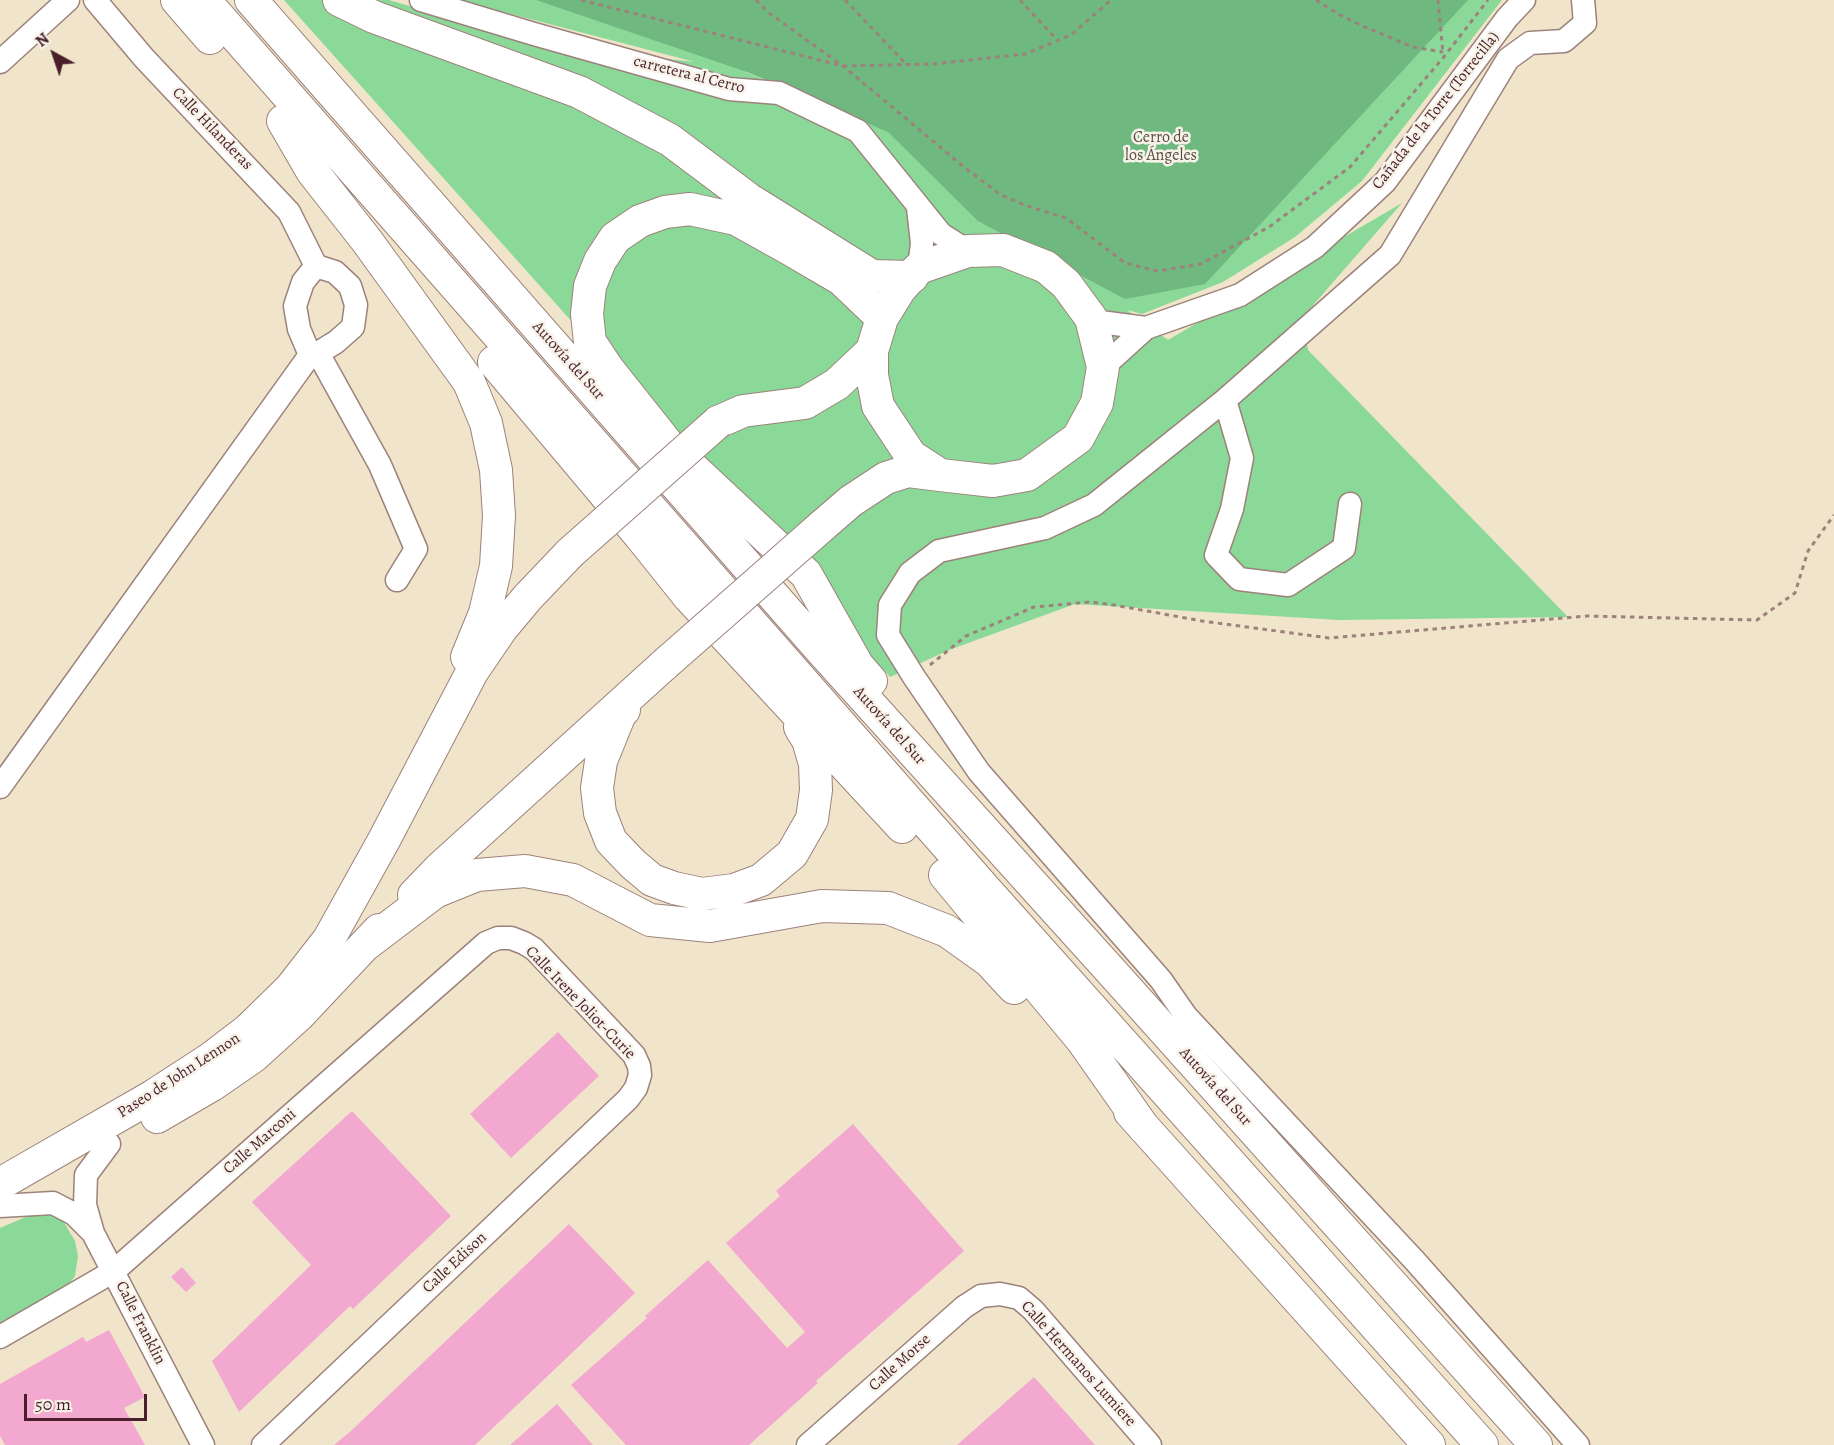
<!DOCTYPE html>
<html>
<head>
<meta charset="utf-8">
<style>
	body { margin:0 }
	#map { position:relative; width:1834px; height:1445px; overflow:hidden; background:#f0e5cb; font-family:Alegreya,serif }
	canvas { display:block }
	.north { position:absolute; left:24px; top:24px; width:60px; height:60px; -webkit-text-stroke:4px #f7f3e8; paint-order:stroke; rotate:320deg; font-size:16px; font-weight:700; line-height:24px; text-align:center; color:#4a1f2b }
	.north::after { content:''; display:block; margin:auto; width:21px; height:27px; background:#4a1f2b; clip-path:polygon(50% 0,100% 100%,50% 72%,0 100%) }
	.scale { position:absolute; left:24px; top:1394px; width:123px; height:27px; box-sizing:border-box; border:3px solid #4a1f2b; border-top:0; padding-left:8px; font-size:18px; line-height:21px; white-space:nowrap; color:#4a1f2b; -webkit-text-stroke:4px #f7f3e8; paint-order:stroke }
</style>
</head>
<body>
<div id="map">
<canvas width="1834" height="1445"></canvas>
<div class="north">N</div>
<div class="scale">50 m</div>
</div>
<script>
const ctx = document.querySelector('canvas').getContext('2d');
ctx.lineJoin = 'round';
function fillPath(path, color) { ctx.fillStyle = color; ctx.fill(path, 'evenodd'); }
const poly = rows => new Path2D(rows.map(r => 'M' + r).join(''));
function trace(path, color, width, dash) { ctx.strokeStyle = color; ctx.lineWidth = width; ctx.lineCap = dash ? 'butt' : 'round'; ctx.setLineDash(dash || []); ctx.stroke(path); }
function write(font, color, halo, rows, align = 'center') {
  ctx.font = font + ' Alegreya,serif'; ctx.lineWidth = 5; ctx.setLineDash([]); ctx.textBaseline = 'middle'; ctx.strokeStyle = halo; ctx.fillStyle = color; for (const [text, x, y, turn = 0] of rows) {
    ctx.save(); ctx.translate(x, y); ctx.rotate((+turn || 0) * Math.PI / 180); ctx.textAlign = isNaN(turn) ? turn : align; if (halo) ctx.strokeText(text, 0, 0); ctx.fillText(text, 0, 0); ctx.restore();
  }
}
fillPath(poly([
	[284,0,389,0,540,44,695,62,457,0,1502,0,1362,181,1295,237,1223,282,1142,314,1127,310,1168,340,1402,203,1302,318,1308,350,1568,617,1339,620,1075,604,949,650,890,677],
	[746,71,787,79,874,126,746,72],
	[42,1210,62,1219,75,1241,78,1256,75,1276,66,1288,0,1326,0,1228]
]), '#8ad998');
fillPath(poly([
	[536,0,1468,0,1205,284,1125,299,978,221,888,132,747,72]
]), '#6fb980');
fillPath(poly([
	[558,1032,599,1076,511,1158,470,1114],
	[352,1111,451,1216,353,1309,350,1306,239,1412,212,1361,311,1265,252,1202],
	[853,1124,964,1251,816,1381,818,1383,749,1445,626,1445,571,1385,647,1318,645,1316,708,1260,787,1348,805,1332,726,1243,780,1196,776,1191],
	[569,1224,635,1293,475,1445,334,1445,352,1430],
	[182,1267,196,1283,186,1292,171,1277],
	[109,1330,145,1397,124,1408,145,1445,5,1445,0,1436,0,1384,83,1337,86,1342],
	[1034,1377,1095,1445,957,1445],
	[557,1404,593,1445,510,1445]
]), '#f3a8d0');
const minor = poly([
	[95,0,144,58,289,212,316,266],
	[421,0,534,34,729,89,779,93,858,131,941,234,968,251],
	[0,62,68,0],
	[918,208,922,243,919,268],
	[1091,318,1100,322,1146,328],
	[318,353,380,465,416,549,397,580],
	[1103,367,1146,328,1240,295,1315,247,1385,182,1507,18,1524,0],
	[1225,400,1242,458,1232,509,1216,555,1239,579,1288,585,1344,548,1350,504],
	[0,787,310,355,318,353,336,342,353,327,356,305,350,286,335,272,316,266,303,282,295,306,299,329,310,355],
	[0,1206,53,1203,74,1214,93,1233,85,1205,86,1175,109,1144],
	[93,1233,203,1445],
	[0,1337,114,1271,486,943,498,938,511,938,524,943,534,949,634,1055,639,1066,640,1075,636,1088,628,1099,263,1445],
	[808,1445,964,1307,981,1296,1000,1294,1019,1298,1033,1310,1150,1445],
	[1578,1445,1415,1261,1186,1016,1161,980,979,772,914,677,888,635,890,605,910,573,939,551,1045,528,1094,505,1225,400,1390,255,1508,59,1530,43,1564,41,1585,23,1583,0]
]);
const highway = poly([
	[177,0,210,38],
	[204,0,986,890,1482,1445],
	[251,0,820,649,1110,970,1536,1445],
	[339,0,374,17,579,92,670,140,750,200,872,276,912,277],
	[283,121,312,171,367,241,469,382,486,423,496,470,499,516,496,566,485,613,467,657],
	[494,362,641,537,689,597,902,827],
	[718,422,743,411,805,403,837,384,872,351],
	[822,526,851,501,886,478,908,471,940,475,993,481,1027,475,1078,438,1097,403,1103,367,1091,318,1066,284,1046,267,1003,250,968,251,919,268,900,289,882,318,872,351,872,375,878,406,911,456,940,475],
	[871,681,858,666,806,574,670,447,608,369,590,342,587,314,590,286,600,261,615,238,640,221,665,212,690,209,736,219,788,248,841,279,882,318],
	[624,710,620,714,601,761,597,788,600,813,611,841,633,864,652,880,674,888,702,894,734,890,761,880,792,854,812,819,816,790,815,764,808,740,800,727],
	[945,875,1082,1040,1144,1128],
	[414,895,440,868,665,664],
	[364,946,435,892,477,875,525,871,573,880,650,920,710,926,822,906,888,908,947,931,989,961,1014,988],
	[1130,1112,1429,1445],
	[157,1117,212,1085,254,1056,298,1016,379,930],
	[0,1184,153,1096,210,1059,248,1030,290,989,329,939,384,840,472,672,502,628,528,597,570,553]
]);
trace(minor, '#9d827b', 25);
trace(highway, '#9d827b', 34);
trace(poly([
	[581,0,843,66,933,64,1025,54,1071,35,1111,0],
	[756,0,769,13,843,66,964,167,1001,195,1027,206,1066,218,1125,263,1157,271,1201,264,1269,227,1350,167,1443,58,1488,0],
	[845,0,906,64],
	[1020,0,1057,40],
	[1316,0,1338,14,1360,25,1413,47,1443,52],
	[1438,0,1443,54],
	[930,665,966,636,1034,607,1090,602,1114,605,1202,621,1329,638,1587,616,1757,620,1795,593,1808,551,1834,515]
]), '#9d827b', 3, [4.5, 4.5]);
trace(minor, '#fff', 22);
trace(highway, '#fff', 32);
const highwayBridge = poly([
	[570,553,718,422],
	[665,664,822,526]
]);
trace(highwayBridge, '#9d827b', 34, []);
trace(highwayBridge, '#fff', 32);
write('16px', '#4a1f2b', '#f7f3e8', [
	["carretera al Cerro",689,75,14],
	["Cañada de la Torre (Torrecilla)",1436,111,-52],
	["Calle Hilanderas",212,129,46],
	["Autovía del Sur",568,361,48],
	["Autovía del Sur",889,726,48],
	["Calle Irene Joliot-Curie",580,1003,46],
	["Paseo de John Lennon",179,1076,-33],
	["Autovía del Sur",1215,1087,48],
	["Calle Marconi",260,1142,-41],
	["Calle Edison",455,1263,-43],
	["Calle Franklin",140,1323,63],
	["Calle Morse",900,1363,-42],
	["Calle Hermanos Lumiere",1078,1364,48]
]);
write('16px', '#5a4e46', '#f7f3e8', [
	["Cerro de",1161,138],
	["los Ángeles",1161,156]
]);
</script>
</body>
</html>
